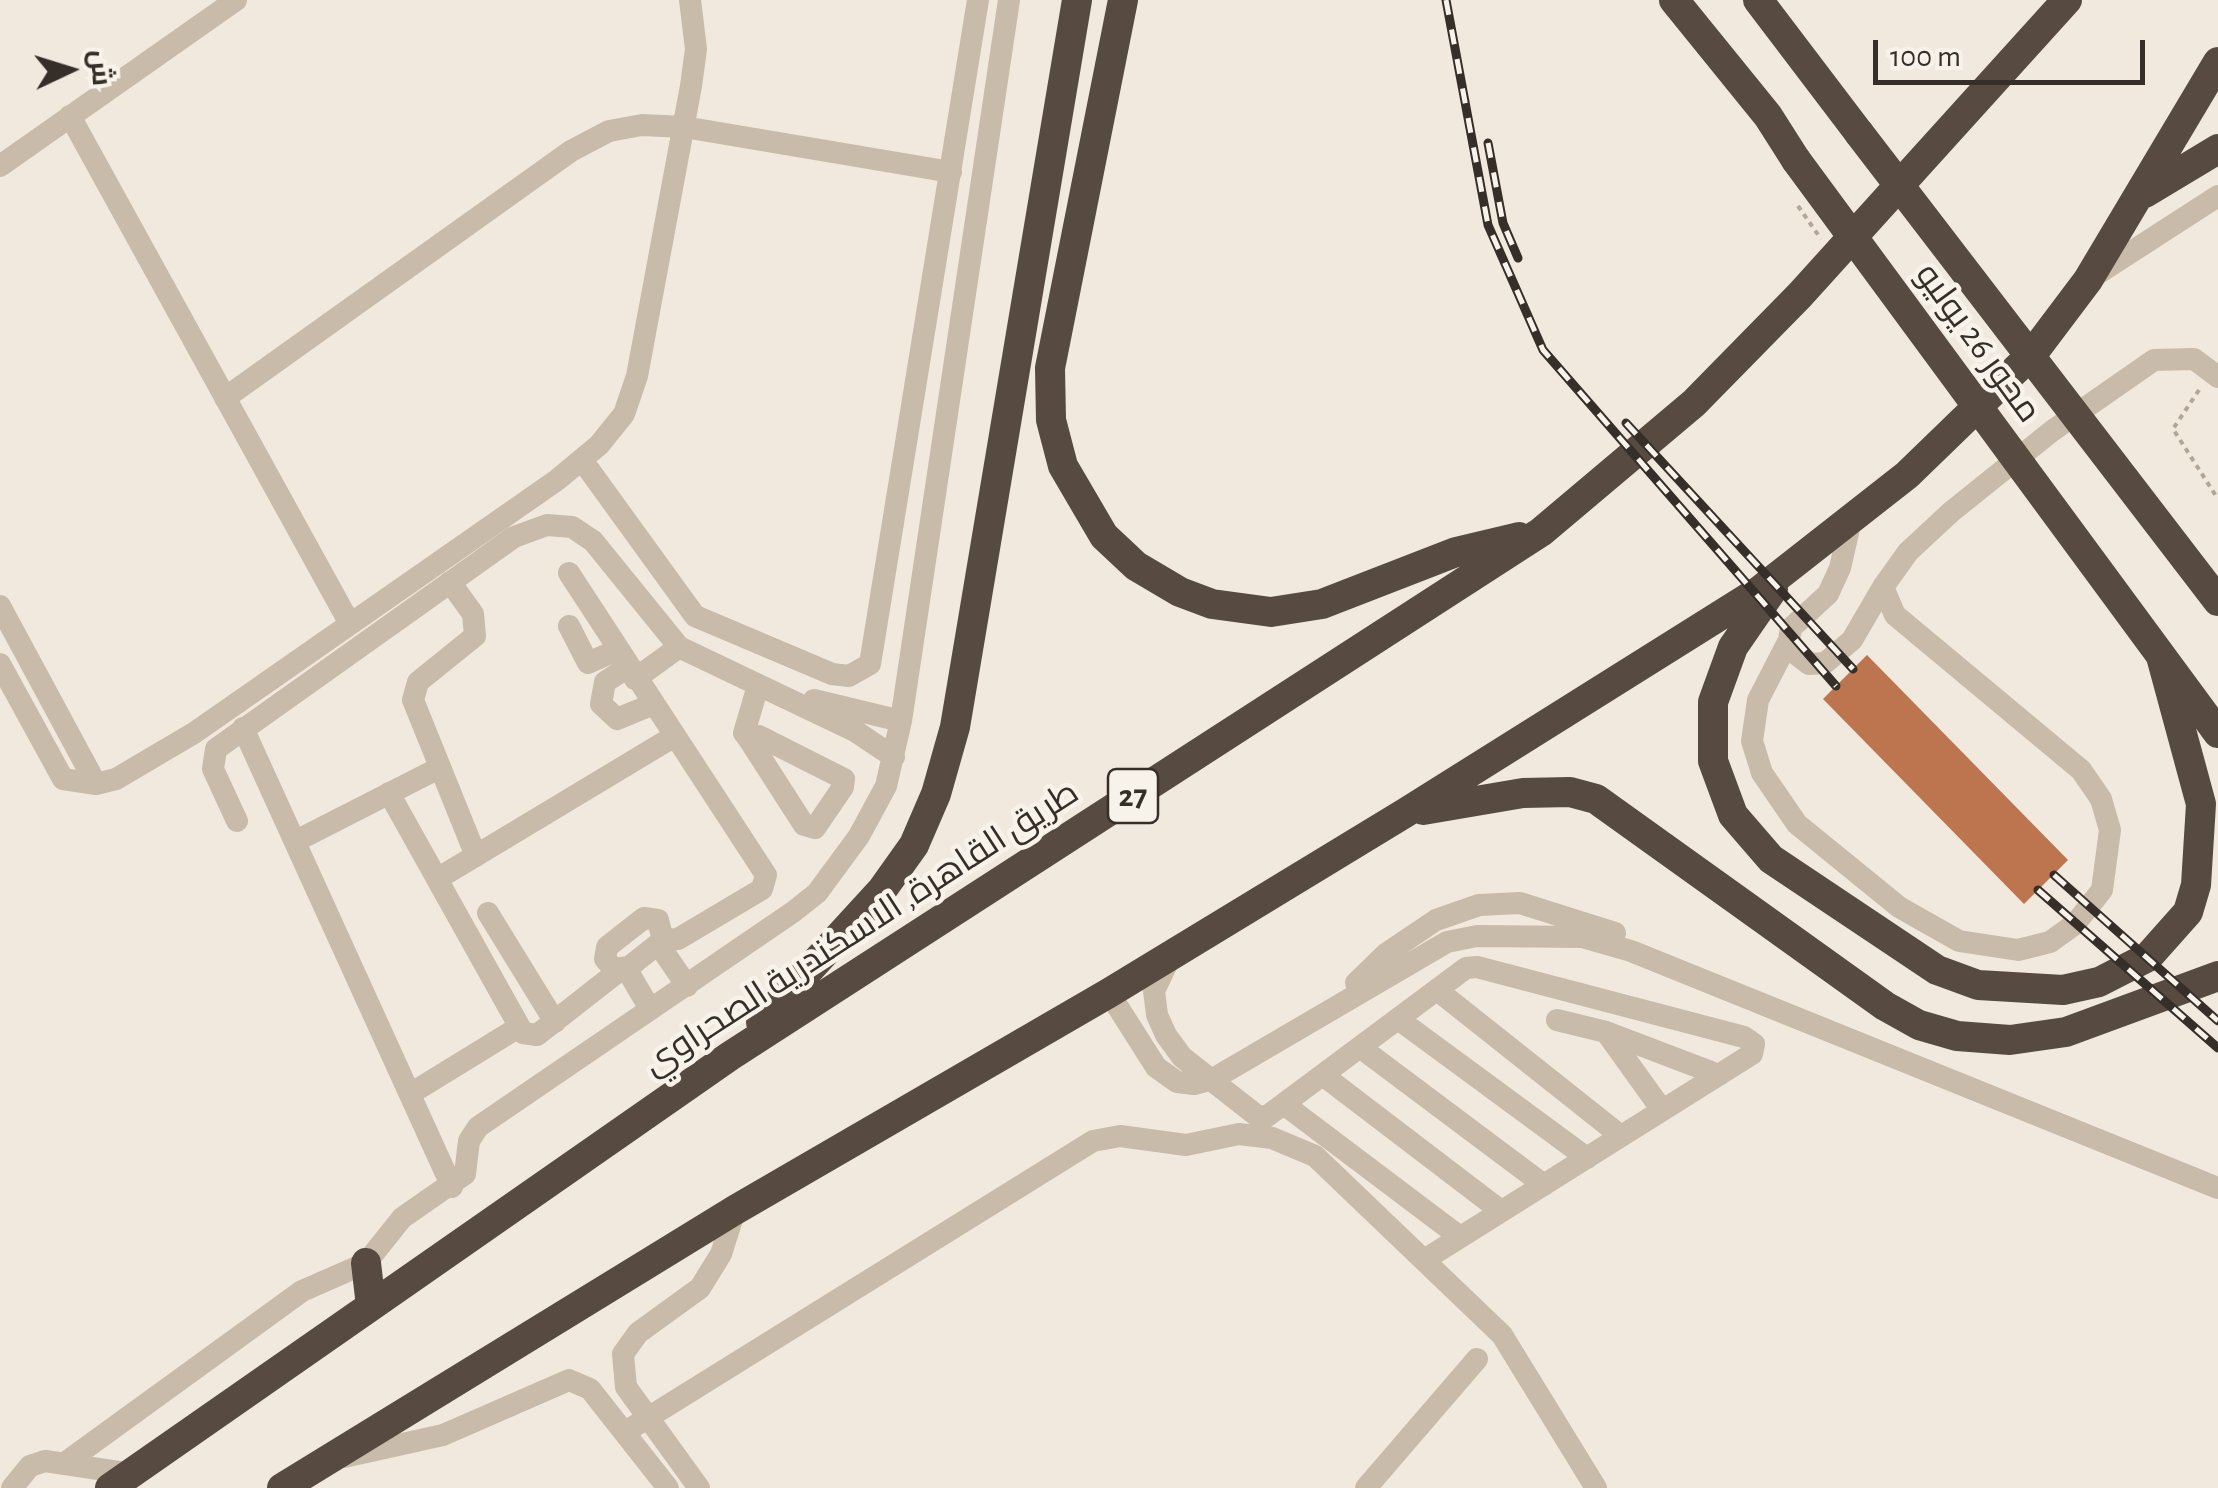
<!DOCTYPE html>
<html>
<head>
<meta charset="utf-8">
<style>
	body { margin:0 }
	#map { position:relative; width:2218px; height:1488px; overflow:hidden; background:#f1e9dd; font-family:"Alegreya Sans",Cairo,sans-serif }
	canvas { display:block }
	.north { position:absolute; left:20px; top:20px; width:100px; height:100px; -webkit-text-stroke:8px #f8f3ea; paint-order:stroke; rotate:86deg; font-size:28px; font-weight:700; line-height:40px; text-align:center; color:#362e29 }
	.north::after { content:''; display:block; margin:auto; width:35px; height:45px; background:#362e29; clip-path:polygon(50% 0,100% 100%,50% 72%,0 100%) }
	.scale { position:absolute; left:1873px; top:40px; width:272px; height:45px; box-sizing:border-box; border:5px solid #362e29; border-top:0; padding-left:12px; font-size:30px; line-height:35px; white-space:nowrap; color:#362e29; -webkit-text-stroke:8px #f8f3ea; paint-order:stroke }
</style>
</head>
<body>
<div id="map">
<canvas width="2218" height="1488"></canvas>
<div class="north">ش</div>
<div class="scale">100 m</div>
</div>
<script>
const ctx = document.querySelector('canvas').getContext('2d');
ctx.lineJoin = 'round';
function fillPath(path, color) { ctx.fillStyle = color; ctx.fill(path, 'evenodd'); }
const poly = rows => new Path2D(rows.map(r => 'M' + r).join(''));
function trace(path, color, width, dash) { ctx.strokeStyle = color; ctx.lineWidth = width; ctx.lineCap = dash ? 'butt' : 'round'; ctx.setLineDash(dash || []); ctx.stroke(path); }
function write(font, color, halo, rows, align = 'center') {
  ctx.font = font + ' "Alegreya Sans",Cairo,sans-serif'; ctx.lineWidth = 9; ctx.setLineDash([]); ctx.textBaseline = 'middle'; ctx.strokeStyle = halo; ctx.fillStyle = color; for (const [text, x, y, turn = 0] of rows) {
    ctx.save(); ctx.translate(x, y); ctx.rotate((+turn || 0) * Math.PI / 180); ctx.textAlign = isNaN(turn) ? turn : align; if (halo) ctx.strokeText(text, 0, 0); ctx.fillText(text, 0, 0); ctx.restore();
  }
}
fillPath(poly([
	[1867,655,2068,860,2024,904,1823,699]
]), '#bd754f');
trace(poly([
	[1798,206,1821,239],
	[2199,390,2173,429,2218,499]
]), '#b4a594', 4, [5, 5]);
trace(poly([
	[70,116,350,624],
	[0,166,236,0],
	[2091,278,2218,196],
	[225,398,571,151,609,131,642,125,684,127,951,172],
	[582,460,695,616,832,674,849,676,870,664,978,0],
	[1852,515,1840,568,1828,594,1791,628,1789,640,1796,654,1809,664,1825,663,1852,640,1883,587],
	[569,573,766,875,762,889,678,939,663,940],
	[450,582,473,614,475,636,418,682,413,700,476,856],
	[0,606,96,784],
	[569,626,588,663,617,650],
	[1789,640,1758,700,1752,741,1762,773,1797,824,1899,907,1959,941,2018,950,2050,942,2075,924,2102,890,2110,830,2101,799,2081,770,1895,615,1883,587,1908,552,1951,512,2052,431,2154,360,2194,359,2218,377],
	[0,664,63,779,96,784,116,779,194,733,557,480,599,445,624,414,637,376,691,86,696,49,690,0],
	[628,667,605,682,601,704,617,719,651,705],
	[635,679,679,647],
	[814,700,901,721],
	[243,728,452,1187],
	[750,741,759,736,844,779,843,787,815,828,804,825,750,741,744,733,758,686],
	[389,793,523,1033,537,1035,620,970],
	[237,821,213,769,216,749,514,537,547,525,572,527,593,541,679,647,855,731,894,757],
	[296,841,439,768],
	[437,879,673,737],
	[488,913,555,1022],
	[644,918,658,920,663,940,629,967,614,969,605,959,607,947,644,918],
	[659,945,687,986],
	[1171,955,1154,991,1157,1015,1166,1035,1182,1057,1256,1115,1266,1117,1466,968,1477,967,1744,1037,1754,1044,1752,1054,1424,1260],
	[626,968,650,1009],
	[1356,983,1387,953,1436,920,1479,905,1520,903,1615,933],
	[1437,990,1621,1136],
	[1109,993,1156,1067,1177,1082,1194,1084,1213,1079,1447,942,1477,936,1582,937,1631,951,2218,1188],
	[1398,1019,1587,1158],
	[1557,1020,1606,1032,1719,1075],
	[1606,1032,1662,1110],
	[1361,1048,1544,1185],
	[1324,1076,1501,1211],
	[410,1094,519,1027],
	[1285,1105,1460,1237],
	[625,1432,1093,1141,1120,1136,1186,1145,1239,1134,1272,1138,1315,1156,1502,1335,1596,1488],
	[344,1457,443,1435,569,1380,590,1389,668,1488],
	[65,1463,302,1291,366,1263,402,1218,465,1174,469,1141,478,1127,793,912,817,893,859,836,886,786,901,721,1009,0],
	[12,1488,30,1466,45,1461,132,1474],
	[699,1488,626,1387,623,1354,638,1333,700,1288,721,1254,735,1210],
	[1366,1488,1477,1359]
]), '#c8bbaa', 22);
trace(poly([
	[1123,0,1050,368,1051,420,1063,466,1104,536,1136,566,1180,592,1212,604,1271,612,1322,604,1456,552,1519,537],
	[1674,0,1768,116,1796,160],
	[1758,0,1859,133],
	[2145,193,2218,149],
	[1773,589,1733,647,1713,702,1713,761,1733,815,1771,859,1937,970,1978,985,2063,990,2099,982,2148,957,2188,912,2196,885,2201,804,2162,660],
	[1423,810,1523,793,1570,792,1596,799,1885,1006,1919,1025,1957,1036,2010,1040,2066,1032,2218,976],
	[761,1022,882,890,914,845,936,794,955,727,1077,0],
	[366,1263,371,1306],
	[110,1488,730,1056,1541,532,1694,403,1800,295,2067,0],
	[282,1488,735,1210,1109,993,1405,813,1759,591,1907,475,2033,353,2088,280,2218,62]
]), '#564a41', 30);
const rail = poly([
	[1446,0,1488,225,1543,350,1836,686],
	[1488,143,1503,223,1518,258],
	[1626,423,1853,669],
	[2054,875,2218,1021],
	[2038,890,2218,1048]
]);
trace(rail, '#362e29', 9);
trace(rail, '#f8f3ea', 5, [15]);
trace(poly([
	[1859,133,2218,601],
	[1796,160,2218,733]
]), '#564a41', 30);
for (const [x, y, w] of [
	[1133,796,50]
]) { const box = new Path2D(); box.roundRect(x - w / 2, y - 27, w, 54, 8); ctx.fillStyle = '#f8f3ea'; ctx.fill(box); trace(box, '#362e29', 2.5); }
write('bold 32px', '#362e29', null, [
	["27",1133,796]
]);
write('35px', '#362e29', '#f8f3ea', [
	["محور 26 يوليو",1978,343,54],
	["طريق القاهرة, الاسكندرية الصحراوي",861,928,-33]
]);
</script>
</body>
</html>
